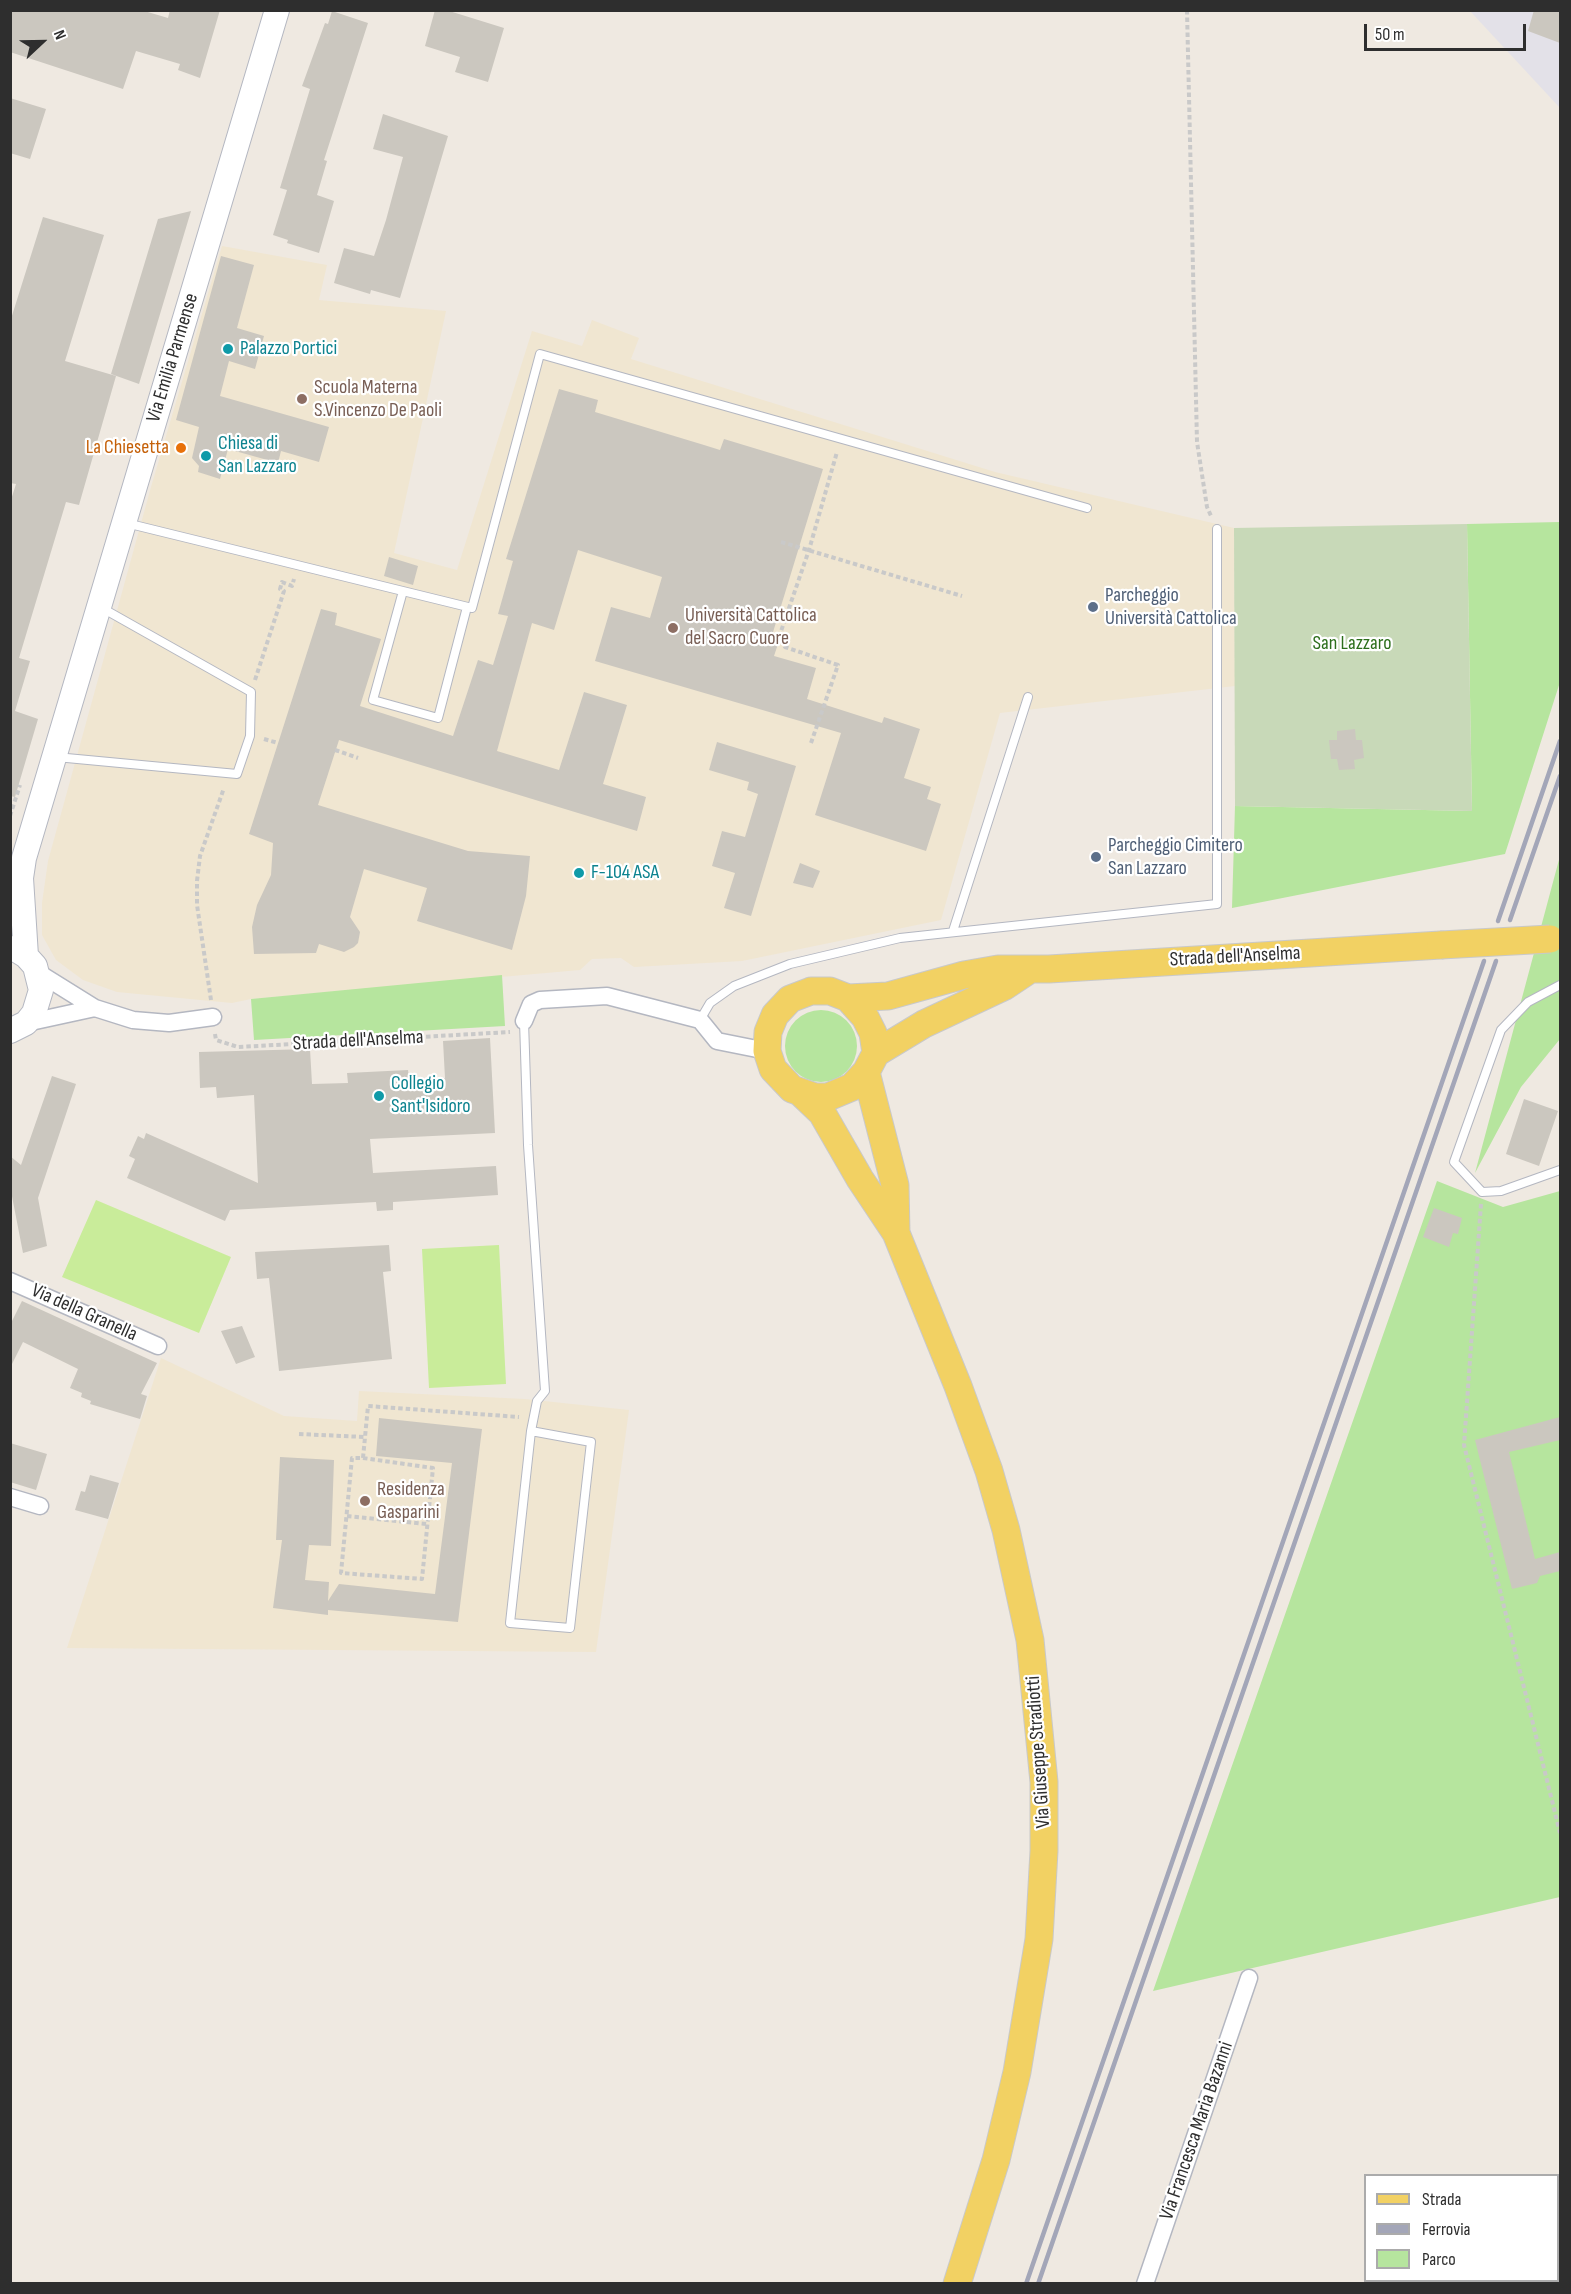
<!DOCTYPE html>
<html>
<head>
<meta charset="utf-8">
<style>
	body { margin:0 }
	#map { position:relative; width:1571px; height:2294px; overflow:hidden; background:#efe9e1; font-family:"Sofia Sans Condensed",sans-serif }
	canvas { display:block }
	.frame { position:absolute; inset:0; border:12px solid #2e2e2e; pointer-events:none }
	.legend { position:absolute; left:1364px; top:2174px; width:195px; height:108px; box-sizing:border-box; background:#fff; border:2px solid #ababab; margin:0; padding:8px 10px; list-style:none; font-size:18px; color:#2e2e2e }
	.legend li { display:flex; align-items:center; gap:12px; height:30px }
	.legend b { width:30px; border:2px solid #ababab }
	.north { position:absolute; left:12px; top:12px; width:60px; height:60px; -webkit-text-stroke:4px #fff; paint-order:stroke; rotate:68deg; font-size:16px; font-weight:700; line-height:24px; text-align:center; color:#2e2e2e }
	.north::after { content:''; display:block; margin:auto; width:21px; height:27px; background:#2e2e2e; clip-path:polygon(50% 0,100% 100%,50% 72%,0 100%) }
	.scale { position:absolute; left:1364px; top:24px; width:162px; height:27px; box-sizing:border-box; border:3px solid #2e2e2e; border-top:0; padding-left:8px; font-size:18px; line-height:21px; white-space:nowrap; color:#2e2e2e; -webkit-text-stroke:4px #fff; paint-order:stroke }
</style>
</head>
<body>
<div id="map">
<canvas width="1571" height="2294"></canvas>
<div class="frame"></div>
<ul class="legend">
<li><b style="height:8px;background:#f2d163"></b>Strada</li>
<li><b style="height:8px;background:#a3a6b8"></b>Ferrovia</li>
<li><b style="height:16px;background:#b6e59e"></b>Parco</li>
</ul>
<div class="north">N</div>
<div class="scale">50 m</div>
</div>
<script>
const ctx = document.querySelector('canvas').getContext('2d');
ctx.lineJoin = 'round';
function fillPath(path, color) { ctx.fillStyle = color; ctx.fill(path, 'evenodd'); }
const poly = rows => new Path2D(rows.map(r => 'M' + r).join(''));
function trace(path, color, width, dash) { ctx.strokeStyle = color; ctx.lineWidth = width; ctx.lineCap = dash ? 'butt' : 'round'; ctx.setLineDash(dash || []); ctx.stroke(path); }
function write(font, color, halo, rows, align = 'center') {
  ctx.font = font + ' "Sofia Sans Condensed",sans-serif'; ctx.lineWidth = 4.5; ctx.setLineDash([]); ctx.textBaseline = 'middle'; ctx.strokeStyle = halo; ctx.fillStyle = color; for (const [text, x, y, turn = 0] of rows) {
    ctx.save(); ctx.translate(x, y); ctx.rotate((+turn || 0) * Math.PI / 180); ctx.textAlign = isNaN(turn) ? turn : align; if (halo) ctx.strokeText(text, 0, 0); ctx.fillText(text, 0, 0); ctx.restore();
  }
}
fillPath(poly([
	[1470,11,1560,11,1560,108]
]), '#e3e1e8');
fillPath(poly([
	[222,246,327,265,319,300,446,311,394,553,457,570,532,331,582,346,592,320,639,338,631,359,995,472,1234,528,1235,686,1000,713,941,920,742,961,634,967,621,958,592,959,580,970,251,999,232,1003,117,992,83,980,56,960,42,935,42,903,48,861,151,487],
	[161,1358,284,1416,357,1421,359,1391,525,1399,629,1410,596,1652,67,1648]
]), '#f0e6d1');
fillPath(poly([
	[1560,522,1560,682,1505,854,1232,908,1235,806,1472,811,1467,524],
	[1560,856,1560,1039,1521,1087,1475,1173],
	[502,975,505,1026,254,1040,251,999],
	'785 1046a36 36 0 1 1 72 0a36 36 0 1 1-72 0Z',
	[1437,1181,1503,1207,1560,1191,1560,1897,1153,1991]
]), '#b6e59e');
fillPath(poly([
	[1467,524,1472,811,1235,806,1234,528]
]), '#c8d9b8');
fillPath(poly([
	[96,1200,231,1257,199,1333,62,1277],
	[499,1245,506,1384,429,1388,422,1249]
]), '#c9ec9a');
fillPath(poly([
	[10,10,141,10,168,18,170,10,220,10,200,78,178,70,180,64,136,51,123,89,10,52],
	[435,10,446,10,504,28,488,82,455,72,460,57,425,46],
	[1534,10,1560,10,1560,43,1528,31],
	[332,11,368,23,324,160,327,161,317,195,334,201,319,253,287,243,288,240,273,235,287,190,280,188,310,89,302,86,325,23,328,24],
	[10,98,46,109,30,159,10,153],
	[383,114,448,136,400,298,371,290,370,294,334,283,344,248,374,256,386,220,403,157,373,149],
	[191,211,139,384,111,374,158,219],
	[43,217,104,235,65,361,116,376,79,505,66,502,19,658,30,661,15,711,38,719,15,797,10,796,10,503,16,484,10,483,10,322],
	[221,256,254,265,237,328,264,336,255,369,229,361,220,396,329,427,319,462,281,451,278,463,228,449,220,479,198,472,199,466,192,458,199,427,176,420],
	[559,389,598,400,595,412,704,445,720,450,724,439,823,469,770,642,778,644,774,656,816,668,807,699,882,723,884,717,920,729,904,778,931,787,927,799,941,804,926,851,815,815,841,733,595,661,611,607,650,618,662,577,578,550,554,630,532,623,497,751,559,770,584,692,627,705,603,784,646,797,637,831,339,740,318,805,468,851,530,856,526,896,512,950,417,921,427,888,364,869,350,917,360,932,358,943,354,947,344,952,319,944,316,953,254,954,252,927,257,905,271,875,273,843,249,834,321,609,337,613,335,625,381,639,360,706,453,736,478,660,493,665,508,616,498,614,513,561,506,559],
	[389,557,418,566,413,585,384,576],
	[1355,729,1356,740,1362,740,1364,758,1354,760,1355,769,1339,770,1337,759,1331,759,1329,740,1337,740,1337,731],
	[717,742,796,766,751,916,724,908,735,873,712,866,722,831,745,837,758,794,747,790,749,782,709,770],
	[800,863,820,871,813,888,793,883],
	[490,1038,495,1133,370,1139,373,1173,496,1166,498,1195,393,1202,393,1210,377,1211,376,1202,230,1210,225,1221,127,1178,135,1159,129,1156,138,1136,144,1139,146,1133,258,1183,254,1095,217,1098,216,1087,200,1088,199,1052,310,1049,312,1084,348,1083,347,1073,408,1070,409,1079,445,1078,443,1041],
	[52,1076,76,1084,38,1198,47,1246,23,1253,10,1186,10,1156,21,1165],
	[1524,1099,1558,1111,1539,1166,1506,1154],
	[1434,1208,1462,1218,1458,1234,1453,1233,1449,1247,1423,1237],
	[389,1245,391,1271,383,1272,392,1359,279,1371,269,1278,257,1279,255,1252],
	[22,1301,157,1363,141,1394,147,1396,140,1419,90,1404,91,1401,81,1397,82,1393,70,1388,78,1369,23,1342,10,1368,10,1325],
	[242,1326,255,1357,236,1364,221,1331],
	[1560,1417,1560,1440,1509,1452,1535,1559,1560,1552,1560,1571,1540,1576,1537,1583,1512,1589,1475,1440],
	[379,1418,482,1429,458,1622,328,1610,328,1615,273,1608,282,1540,276,1540,280,1457,334,1460,331,1546,309,1545,305,1580,329,1582,328,1601,339,1584,435,1594,452,1463,376,1456],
	[10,1443,47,1454,36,1490,10,1482],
	[90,1475,119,1483,108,1519,75,1510,81,1491,85,1492]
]), '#cbc7bf');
const service = poly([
	[126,523,472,608,540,354,1087,508],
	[403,591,373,700,438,718,467,607],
	[56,757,237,774,250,736,251,692,102,608],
	[953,931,1028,697],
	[1560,985,1528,1002,1501,1030,1454,1162,1482,1192,1501,1191,1560,1170],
	[700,1020,710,1003,734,986,790,964,900,938,1217,904,1217,529],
	[524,1021,528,1145,545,1391,537,1401,531,1431,510,1623,570,1628,591,1442,531,1431]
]);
const minor = poly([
	[35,966,42,975,95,1008,133,1020,169,1023,213,1017],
	[524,1021,531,1004,540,1000,607,996,700,1020,717,1041,767,1051],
	[26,1023,95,1008],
	[10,1281,158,1346],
	[10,1497,40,1506],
	[1145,2284,1249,1978]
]);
const secondary = poly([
	[26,956,21,878,24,858,277,10],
	[10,1031,26,1023,34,1013,41,990,35,966,26,956,13,948]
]);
const primary = poly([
	[811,991,830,991,848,998,865,1017,873,1033,876,1053,866,1072,852,1087,828,1097,815,1097,792,1089,773,1069,767,1051,768,1032,775,1015,790,999,811,991],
	[848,998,888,996,964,975,998,969,1049,969,1441,945],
	[876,1053,924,1024,1005,986,1029,970],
	[866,1072,895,1185,896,1233],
	[802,1094,822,1113,860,1179,896,1233,958,1386,989,1471,1006,1530,1030,1640,1044,1782,1044,1851,1039,1939,1017,2072,996,2160,957,2284]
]);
trace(service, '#b4b7c1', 10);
trace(minor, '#b4b7c1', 19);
trace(secondary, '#b4b7c1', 26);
trace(primary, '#c9c9c9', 29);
trace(poly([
	[1187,10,1197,442,1207,507,1212,518],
	[781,542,962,596],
	[255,680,284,591,280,589,282,582,292,586,294,579],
	[264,739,278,743],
	[811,743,838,665,785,647,779,637,809,550,837,452],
	[335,750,358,758],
	[10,816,20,785],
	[211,1000,197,905,197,881,200,856,224,788],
	[215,1034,216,1040,238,1047,510,1032],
	[1481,1204,1464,1445,1560,1833],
	[299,1434,365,1437],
	[363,1458,433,1468,422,1579,341,1573,352,1458,363,1458,368,1406,519,1417],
	[347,1516,427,1524]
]), '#c9c9c9', 4, [4.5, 3]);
trace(service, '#fff', 8);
trace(minor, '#fff', 16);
trace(secondary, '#fff', 24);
trace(primary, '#f2d163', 27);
trace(poly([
	[1510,920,1560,776],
	[1498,921,1560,741],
	[1026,2284,1484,961],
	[1038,2284,1496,961]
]), '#a3a6b8', 4.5);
const primaryBridge = poly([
	[1441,945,1550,939]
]);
trace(primaryBridge, '#c9c9c9', 29, []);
trace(primaryBridge, '#f2d163', 27);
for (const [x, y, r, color] of [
	[228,349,6,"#0f9aa8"],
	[302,399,6,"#8d6e63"],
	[181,448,6,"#e8710a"],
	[206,456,6,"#0f9aa8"],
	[1093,607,6,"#5c6f8a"],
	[673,628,6,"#8d6e63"],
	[1096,857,6,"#5c6f8a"],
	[579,873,6,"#0f9aa8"],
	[379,1096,6,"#0f9aa8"],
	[365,1501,6,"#8d6e63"]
]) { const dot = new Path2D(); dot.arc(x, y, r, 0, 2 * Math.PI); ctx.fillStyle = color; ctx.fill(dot); trace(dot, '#fff', 2); }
write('20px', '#0d838f', '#fff', [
	["Palazzo Portici",240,349],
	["Chiesa di",218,444],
	["San Lazzaro",218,467],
	["F-104 ASA",591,873],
	["Collegio",391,1084],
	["Sant'Isidoro",391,1107]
], 'left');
write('20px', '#2e2e2e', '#fff', [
	["Via Emilia Parmense",173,358,-73],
	["Strada dell'Anselma",1235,957,-3],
	["Strada dell'Anselma",358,1041,-3],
	["Via della Granella",84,1313,24],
	["Via Giuseppe Stradiotti",1039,1752,-94],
	["Via Francesca Maria Bazanni",1197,2131,-71]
]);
write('20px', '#785e54', '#fff', [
	["Scuola Materna",314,388],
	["S.Vincenzo De Paoli",314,411],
	["Università Cattolica",685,616],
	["del Sacro Cuore",685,639],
	["Residenza",377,1490],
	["Gasparini",377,1513]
], 'left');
write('20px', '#c56008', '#fff', [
	["La Chiesetta",169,448]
], 'right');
write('20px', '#4e5e75', '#fff', [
	["Parcheggio",1105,596],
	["Università Cattolica",1105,619],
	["Parcheggio Cimitero",1108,846],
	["San Lazzaro",1108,869]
], 'left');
write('20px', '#2c6e1b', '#fff', [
	["San Lazzaro",1352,644]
]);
</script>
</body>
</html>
